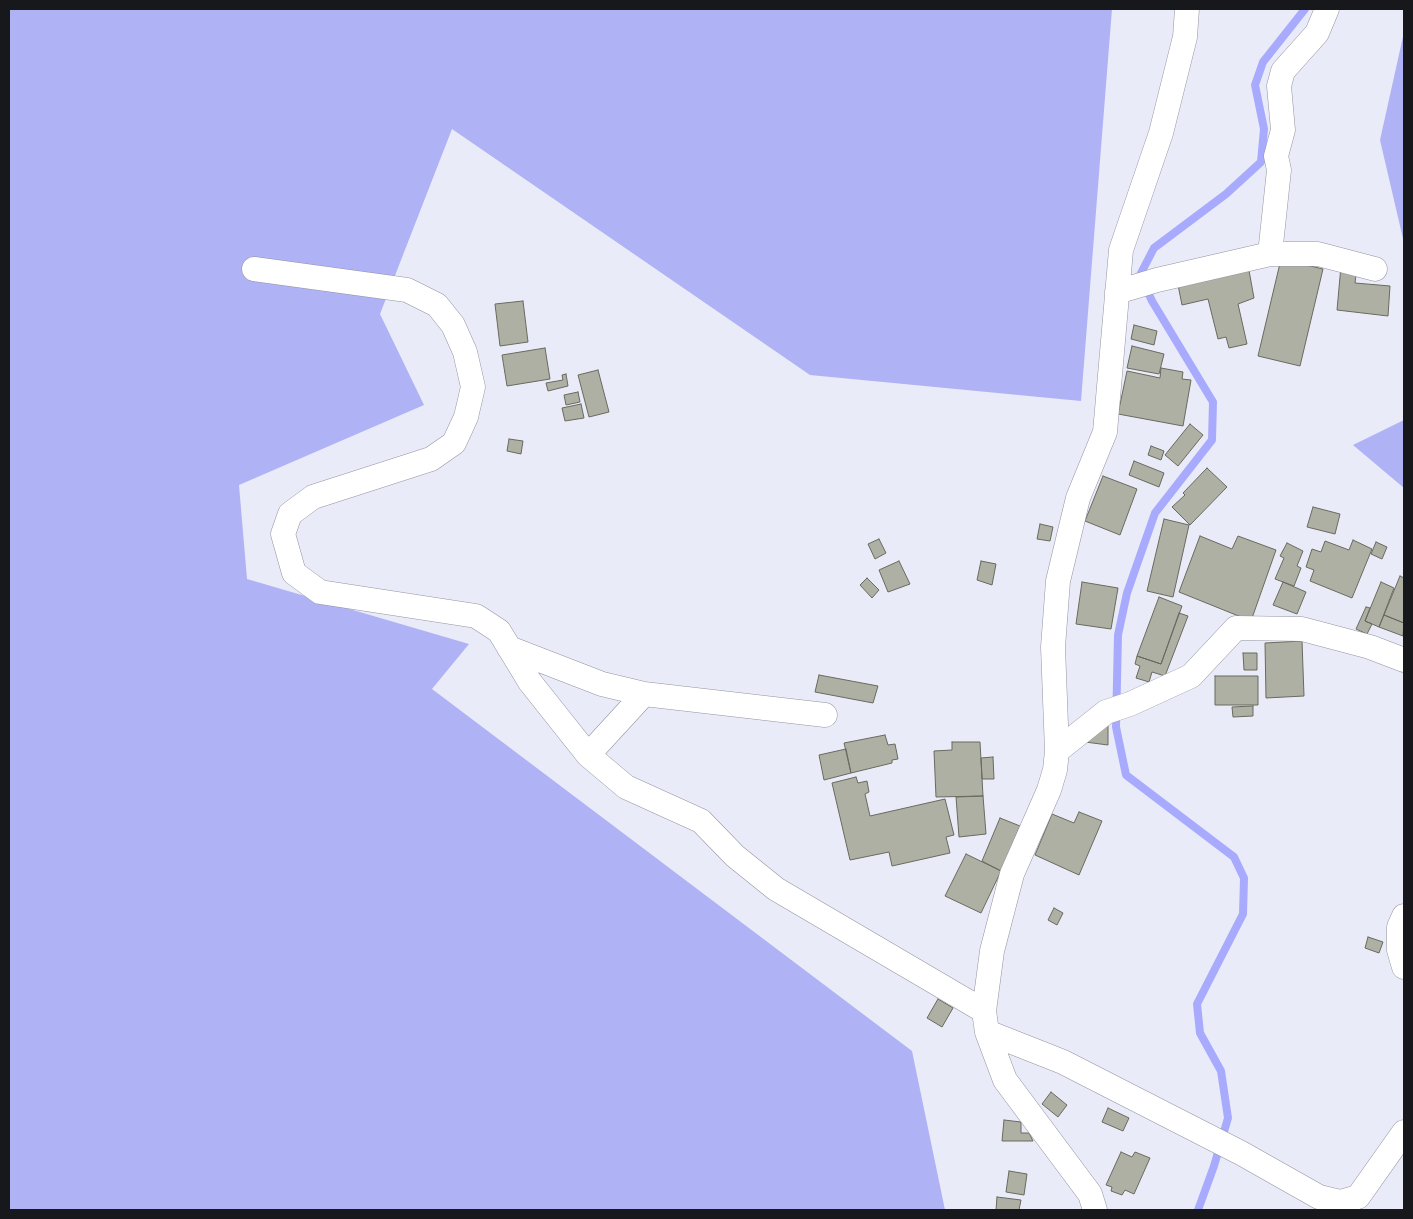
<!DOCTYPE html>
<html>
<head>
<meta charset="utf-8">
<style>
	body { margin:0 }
	#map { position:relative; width:1413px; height:1219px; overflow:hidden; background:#eaebf8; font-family:"PT Serif",serif }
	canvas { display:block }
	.frame { position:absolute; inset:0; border:10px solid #17181c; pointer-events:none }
</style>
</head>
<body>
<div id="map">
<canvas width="1413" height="1219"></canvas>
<div class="frame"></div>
</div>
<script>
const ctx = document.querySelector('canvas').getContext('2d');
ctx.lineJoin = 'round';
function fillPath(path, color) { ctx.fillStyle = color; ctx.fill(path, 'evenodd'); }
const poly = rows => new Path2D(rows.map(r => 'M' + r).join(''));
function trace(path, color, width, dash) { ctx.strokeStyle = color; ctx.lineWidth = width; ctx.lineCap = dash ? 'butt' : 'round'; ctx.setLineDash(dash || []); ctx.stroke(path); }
fillPath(poly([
	[9,9,1112,9,1081,401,810,375,452,129,380,314,424,405,239,485,247,579,469,644,432,689,912,1051,945,1210,9,1210],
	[1404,32,1404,243,1380,140],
	[1404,420,1404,488,1353,445]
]), '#afb2f4');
trace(poly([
	[1198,1210,1214,1166,1228,1118,1221,1071,1200,1033,1197,1004,1243,914,1244,878,1234,857,1126,775,1116,727,1118,635,1127,593,1155,513,1212,440,1213,402,1152,301,1140,275,1154,248,1226,194,1261,162,1264,129,1255,85,1263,62,1305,9]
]), '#a8abfd', 8);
const building = poly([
	[1281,259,1323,269,1300,366,1258,356,1281,259],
	[1248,265,1254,298,1238,304,1247,344,1229,348,1226,337,1218,339,1208,299,1182,305,1177,280,1248,265],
	[1341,266,1357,267,1355,283,1390,286,1388,316,1337,310,1341,266],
	[523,301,528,342,500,346,495,304,523,301],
	[1134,325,1157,331,1154,345,1131,339,1134,325],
	[1132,346,1164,354,1159,374,1127,368,1132,346],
	[545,348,550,379,507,386,502,355,545,348],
	[1161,368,1183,372,1182,379,1191,380,1183,426,1118,414,1127,371,1160,378,1161,368],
	[598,370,609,412,589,417,578,375,598,370],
	[566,374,568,386,548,391,546,383,563,380,562,375,566,374],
	[578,392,580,402,566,405,564,395,578,392],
	[581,404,584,418,565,421,562,408,581,404],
	[1190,424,1203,435,1178,466,1165,455,1190,424],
	[509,439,523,441,521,454,507,451,509,439],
	[1151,446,1164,451,1161,460,1148,455,1151,446],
	[1134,461,1164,473,1159,487,1129,475,1134,461],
	[1207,468,1227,487,1190,525,1172,507,1185,495,1183,493,1207,468],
	[1103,476,1137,489,1120,535,1085,521,1103,476],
	[1313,507,1340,514,1335,534,1307,527,1313,507],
	[1164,519,1189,525,1173,597,1147,591,1164,519],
	[1040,524,1053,527,1050,541,1037,539,1040,524],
	[1200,536,1232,549,1238,536,1276,550,1251,621,1179,592,1200,536],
	[879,539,886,553,875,559,868,544,879,539],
	[1353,540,1372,549,1352,598,1310,581,1314,570,1306,567,1312,549,1321,552,1325,541,1349,550,1353,540],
	[1376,542,1387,547,1382,559,1371,554,1376,542],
	[1287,543,1303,551,1297,566,1301,568,1294,586,1275,579,1284,558,1280,556,1287,543],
	[899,561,910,584,888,592,879,570,899,561],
	[981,561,996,564,992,585,977,580,981,561],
	[1400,576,1404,578,1404,623,1384,615,1400,576],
	[867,578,879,590,872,598,860,585,867,578],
	[1082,582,1118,588,1111,629,1076,624,1082,582],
	[1283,582,1306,592,1297,614,1273,605,1283,582],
	[1381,582,1394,588,1379,627,1365,621,1381,582],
	[1159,597,1182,606,1161,664,1137,656,1159,597],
	[1366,607,1370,608,1365,621,1372,624,1367,634,1356,629,1366,607],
	[1179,613,1188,616,1165,676,1152,672,1149,682,1136,678,1140,666,1135,664,1137,656,1161,664,1179,613],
	[1384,615,1404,623,1403,636,1379,627,1384,615],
	[1302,641,1304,696,1266,698,1265,643,1302,641],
	[1243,653,1257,653,1257,670,1244,670,1243,653],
	[819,675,878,686,873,703,815,692,819,675],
	[1215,676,1258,676,1258,705,1215,705,1215,676],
	[1253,706,1253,716,1233,717,1232,707,1253,706],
	[1108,724,1108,745,1085,742,1108,724],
	[885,735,888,745,895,744,898,759,892,760,892,763,851,773,844,743,885,735],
	[952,742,980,742,983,796,936,797,934,751,952,750,952,742],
	[846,749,851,773,824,780,819,755,846,749],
	[993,757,994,779,982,779,981,758,993,757],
	[856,777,858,783,867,781,869,792,865,794,870,816,945,799,954,835,946,837,950,853,892,866,889,852,850,860,832,783,856,777],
	[983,796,986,834,959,837,956,797,983,796],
	[1079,812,1102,821,1079,875,1035,855,1052,814,1074,823,1079,812],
	[1000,818,1020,826,1001,871,982,861,1000,818],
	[966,854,1001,871,981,913,945,896,966,854],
	[1054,908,1063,913,1057,925,1048,920,1054,908],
	[1368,937,1383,942,1379,953,1365,948,1368,937],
	[938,999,953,1008,942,1027,927,1018,938,999],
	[1051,1092,1067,1105,1058,1117,1042,1104,1051,1092],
	[1108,1108,1129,1118,1123,1131,1102,1122,1108,1108],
	[1004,1120,1021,1122,1021,1133,1029,1133,1033,1141,1002,1141,1004,1120],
	[1121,1152,1132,1157,1135,1152,1150,1158,1134,1194,1125,1190,1122,1195,1111,1191,1112,1187,1106,1185,1121,1152],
	[1009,1171,1027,1174,1024,1195,1006,1192,1009,1171],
	[997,1197,1021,1200,1019,1210,996,1210,997,1197]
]);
fillPath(building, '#aeb0a4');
trace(building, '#686a5f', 1);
const minor = poly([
	[1270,254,1279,170,1276,156,1283,130,1279,86,1283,71,1317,33,1327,9],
	[254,269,407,290,437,305,453,325,465,352,473,387,466,417,454,443,431,459,313,497,290,514,283,534,294,573,320,592,476,616,499,631,530,682,588,755,626,787,701,821,735,856,776,889,984,1011],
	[1117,292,1157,280,1270,254,1318,254,1375,269],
	[509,648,602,684,644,694,825,715],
	[1057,751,1106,712,1130,704,1191,676,1236,628,1302,629,1370,647,1404,660],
	[588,755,644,694],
	[1404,916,1399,927,1399,950,1404,967],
	[987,1032,1063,1062,1241,1153,1319,1197,1340,1202,1358,1197,1404,1132],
	[1095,1210,1090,1194,1005,1080,987,1032,984,1011,992,951,1012,874,1049,790,1055,770,1057,751,1053,647,1058,581,1078,498,1105,432,1121,250,1161,133,1185,37,1187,9]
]);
trace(minor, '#9394a0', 25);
trace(minor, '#fff', 24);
</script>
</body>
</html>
